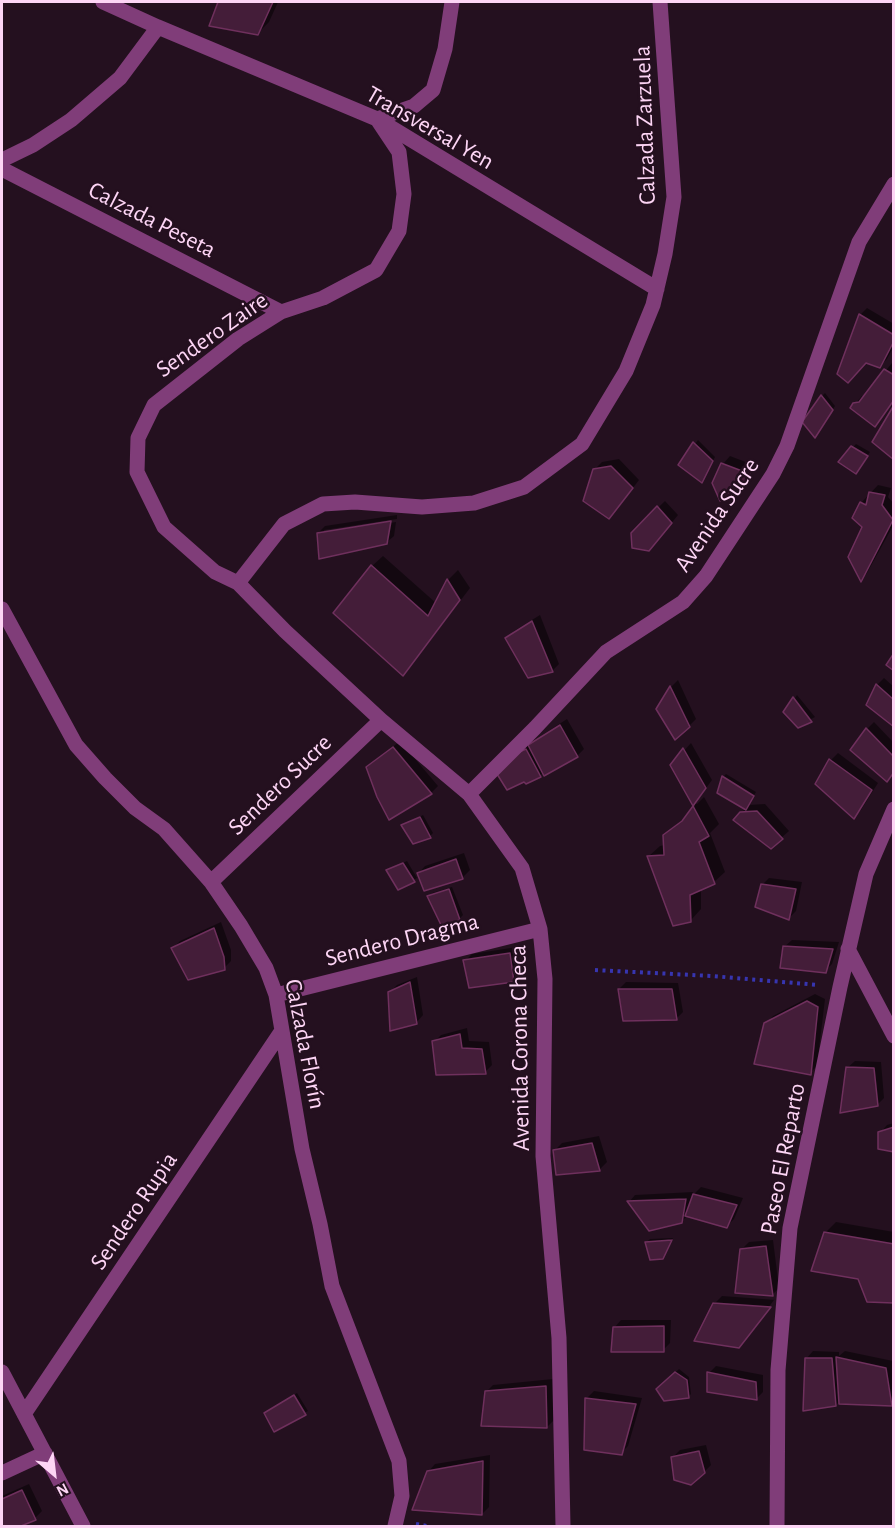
<!DOCTYPE html>
<html>
<head>
<meta charset="utf-8">
<style>
	body { margin:0 }
	#map { position:relative; width:895px; height:1528px; overflow:hidden; background:#24101f; font-family:"Alegreya Sans",sans-serif }
	canvas { display:block }
	.frame { position:absolute; inset:0; border:3px solid #fdd5f5; pointer-events:none }
	.north { position:absolute; left:24px; top:1444px; width:60px; height:60px; -webkit-text-stroke:4px #24101f; paint-order:stroke; rotate:152deg; font-size:16px; font-weight:700; line-height:24px; text-align:center; color:#fdd5f5 }
	.north::after { content:''; display:block; margin:auto; width:21px; height:27px; background:#fdd5f5; clip-path:polygon(50% 0,100% 100%,50% 72%,0 100%) }
</style>
</head>
<body>
<div id="map">
<canvas width="895" height="1528"></canvas>
<div class="frame"></div>
<div class="north">N</div>
</div>
<script>
const ctx = document.querySelector('canvas').getContext('2d');
ctx.lineJoin = 'round';
function fillPath(path, color) { ctx.fillStyle = color; ctx.fill(path, 'evenodd'); }
const poly = rows => new Path2D(rows.map(r => 'M' + r).join(''));
function trace(path, color, width, dash) { ctx.strokeStyle = color; ctx.lineWidth = width; ctx.lineCap = dash ? 'butt' : 'round'; ctx.setLineDash(dash || []); ctx.stroke(path); }
function write(font, color, halo, rows, align = 'center') {
  ctx.font = font + ' "Alegreya Sans",sans-serif'; ctx.lineWidth = 5; ctx.setLineDash([]); ctx.textBaseline = 'middle'; ctx.strokeStyle = halo; ctx.fillStyle = color; for (const [text, x, y, turn = 0] of rows) {
    ctx.save(); ctx.translate(x, y); ctx.rotate((+turn || 0) * Math.PI / 180); ctx.textAlign = isNaN(turn) ? turn : align; if (halo) ctx.strokeText(text, 0, 0); ctx.fillText(text, 0, 0); ctx.restore();
  }
}
fillPath(poly([
	[220,2,278,2,269,22,258,33,211,25],
	[867,308,894,324,894,346,887,359,880,366,860,315],
	[892,363,894,401,875,425,855,404,862,396,865,396],
	[825,393,835,406,815,436,822,396],
	[698,440,715,457,704,478,680,465],
	[856,444,870,452,859,468,840,462],
	[730,456,756,466,744,486,736,494,714,483,723,464],
	[619,459,639,480,616,510,594,470,602,462],
	[878,485,891,488,888,497,894,504,894,524,867,573,861,580,864,527,861,503],
	[665,501,678,515,656,542,632,533],
	[397,515,397,519,324,530,324,533,396,522,394,536,386,543,318,533,325,526],
	[383,556,436,603,448,580,458,570,470,588,413,663,403,674,372,566],
	[540,615,559,664,552,671,507,638,514,631],
	[884,678,894,687,894,725,867,704,877,685],
	[678,680,696,719,689,726,658,709,671,687],
	[797,695,815,717,798,726,785,712],
	[567,719,584,749,577,756,544,772,540,776,522,748],
	[874,722,894,743,894,773,887,780,867,729],
	[400,741,438,786,431,793,367,768],
	[691,743,712,780,695,803,697,804,704,797,719,824,710,833,725,872,714,882,701,889,701,909,691,920,649,856,660,846,665,845,664,835,688,815,695,806,671,765],
	[838,753,878,783,861,810,854,816,831,760],
	[726,774,756,792,748,805,765,804,789,831,771,847,741,813,746,808,723,777],
	[423,815,433,833,430,836,413,842,403,826],
	[464,853,470,870,463,877,425,890,418,874,425,866],
	[407,861,417,878,399,888,388,870],
	[769,878,802,882,796,911,789,918,762,885],
	[452,887,463,915,460,918,441,923,429,897,432,893],
	[221,922,231,950,231,961,224,968,173,948,180,941],
	[792,940,839,942,832,964,825,971,784,947],
	[517,947,521,973,514,980,465,961,472,954],
	[417,977,423,1015,416,1023,389,993,397,985],
	[626,982,678,983,683,1012,676,1019,619,989],
	[815,994,825,999,817,1066,810,1073,766,1024,773,1016],
	[467,1028,469,1041,489,1042,492,1065,485,1072,434,1042,441,1035],
	[855,1061,881,1062,884,1098,877,1105,847,1068],
	[894,1123,894,1151,880,1133,887,1125],
	[599,1136,607,1162,600,1169,557,1174,555,1150,562,1143],
	[701,1187,743,1198,734,1219,727,1226,688,1215,681,1222,629,1202,635,1195,693,1192,692,1196],
	[836,1222,894,1232,894,1301,825,1233],
	[673,1238,663,1258,646,1243,650,1239],
	[773,1240,779,1288,772,1295,741,1250,749,1242],
	[722,1296,776,1300,774,1300,739,1347,715,1303],
	[621,1320,671,1320,670,1343,663,1350,614,1328],
	[813,1351,839,1352,839,1356,845,1351,893,1361,894,1401,891,1404,841,1400,836,1405,806,1359],
	[716,1366,763,1375,763,1392,756,1399,709,1373],
	[679,1369,689,1377,691,1394,688,1397,658,1389],
	[553,1379,554,1420,547,1427,486,1392,493,1385],
	[594,1391,642,1398,628,1446,621,1453,587,1398],
	[297,1393,308,1411,275,1430,266,1413],
	[706,1445,711,1465,704,1472,673,1457,680,1450],
	[490,1455,489,1507,482,1514,428,1472,435,1464],
	[29,1484,42,1511,35,1518,18,1526,2,1526,2,1496]
]), '#0007');
const building = poly([
	[218,2,273,2,258,35,209,26,218,2],
	[859,314,894,335,894,341,880,368,866,363,848,383,837,374,859,314],
	[884,369,894,375,894,400,875,427,850,408,853,403,859,402,884,369],
	[821,395,833,410,815,438,802,422,821,395],
	[894,405,894,460,872,442,894,405],
	[693,442,713,461,702,483,678,465,693,442],
	[851,446,868,456,856,474,838,462,851,446],
	[721,463,750,474,737,495,720,501,712,483,721,463],
	[611,466,633,488,609,519,583,501,593,469,611,466],
	[869,492,885,495,882,505,893,520,861,582,848,557,862,527,852,518,860,502,866,505,869,492],
	[657,506,672,523,649,551,632,548,631,533,657,506],
	[391,521,387,544,319,559,317,533,391,521],
	[371,565,428,616,447,579,460,600,403,676,333,613,371,565],
	[532,621,553,672,528,678,505,638,532,621],
	[894,653,894,671,886,665,894,653],
	[876,684,894,700,894,727,866,705,876,684],
	[670,686,690,727,675,740,656,709,670,686],
	[793,697,812,722,798,728,783,712,793,697],
	[560,725,578,757,544,776,528,745,560,725],
	[866,728,894,757,894,772,887,782,850,750,866,728],
	[393,747,432,794,389,820,377,797,366,767,393,747],
	[683,748,706,788,693,806,670,765,683,748],
	[526,749,541,777,526,784,524,782,507,790,497,774,513,755,526,749],
	[829,759,872,790,854,819,815,784,829,759],
	[722,776,754,796,746,810,717,793,722,776],
	[693,806,709,836,699,842,715,884,690,895,691,922,673,926,647,856,664,855,663,835,682,821,693,806],
	[757,811,783,839,771,849,733,820,740,812,757,811],
	[420,817,431,838,413,844,401,825,420,817],
	[456,859,463,879,424,891,417,873,456,859],
	[403,863,415,882,398,890,386,870,403,863],
	[761,884,796,889,789,920,755,907,761,884],
	[449,889,460,920,441,925,427,896,449,889],
	[214,928,224,957,225,970,188,980,171,948,214,928],
	[783,946,833,949,826,973,780,968,783,946],
	[510,953,514,982,469,988,463,960,510,953],
	[410,982,417,1024,390,1031,388,992,410,982],
	[618,989,672,989,677,1020,623,1021,618,989],
	[807,1001,818,1007,811,1075,754,1064,764,1023,807,1001],
	[460,1034,462,1048,482,1049,486,1074,436,1075,432,1041,460,1034],
	[846,1067,874,1068,878,1106,840,1113,846,1067],
	[894,1127,894,1152,878,1149,878,1132,894,1127],
	[592,1143,600,1171,556,1175,553,1150,592,1143],
	[693,1194,737,1205,727,1228,685,1216,693,1194],
	[686,1199,682,1223,649,1231,627,1201,686,1199],
	[824,1232,894,1244,894,1303,867,1302,858,1279,811,1271,824,1232],
	[672,1240,663,1259,650,1260,645,1242,672,1240],
	[766,1246,773,1296,735,1293,740,1249,766,1246],
	[713,1303,771,1307,739,1348,694,1341,713,1303],
	[664,1326,664,1352,611,1352,613,1327,664,1326],
	[836,1357,886,1368,892,1406,839,1404,836,1357],
	[805,1358,832,1358,836,1406,803,1411,805,1358],
	[675,1372,687,1380,689,1398,664,1401,656,1389,675,1372],
	[707,1372,756,1382,757,1400,707,1392,707,1372],
	[546,1386,547,1428,481,1426,485,1391,546,1386],
	[294,1395,306,1415,274,1432,264,1413,294,1395],
	[585,1398,636,1404,622,1455,584,1450,585,1398],
	[699,1451,705,1473,691,1485,674,1480,671,1457,699,1451],
	[483,1461,482,1515,412,1510,427,1471,483,1461],
	[22,1490,36,1520,21,1526,2,1526,2,1499,22,1490]
]);
fillPath(building, '#441d39');
trace(building, '#6f305d', 1.5);
trace(poly([
	[595,970,712,976,818,985],
	[416,1524,427,1526]
]), '#3735b0', 4, [3, 4.5]);
trace(poly([
	[103,2,158,27,377,119,657,289],
	[377,119,399,152,404,194,399,231,376,270,323,298,281,312,238,339,154,405,138,438,137,472,164,527,215,572,238,583,285,631,381,720,469,794,522,868,540,929,545,979,543,1156,559,1338,563,1526],
	[377,119,414,106,433,90,445,49,452,2],
	[2,160,33,145,71,120,120,78,158,27],
	[2,169,281,312],
	[238,583,284,524,323,504,355,502,422,507,474,503,524,487,582,444,626,371,653,305,665,254,674,197,660,2],
	[2,609,76,745,105,778,135,808,164,829,211,882,241,926,266,968,276,995,302,1149,320,1224,332,1286,399,1461,402,1496,395,1526],
	[469,794,535,728,606,652,683,602,706,576,773,474,787,446,859,242,894,184],
	[211,882,381,720],
	[848,949,894,1036],
	[276,995,540,929],
	[2,1372,83,1526],
	[24,1414,281,1032],
	[2,1473,45,1453],
	[777,1526,778,1370,790,1228,840,987,866,874,894,809]
]), '#803d79', 15);
write('24px', '#fdd5f5', '#24101f', [
	["Calzada Zarzuela",645,125,-92],
	["Transversal Yen",430,128,30],
	["Calzada Peseta",152,220,27],
	["Sendero Zaire",212,335,-35],
	["Avenida Sucre",717,515,-56],
	["Sendero Sucre",280,785,-44],
	["Sendero Dragma",402,940,-14],
	["Calzada Florín",305,1044,79],
	["Avenida Corona Checa",520,1048,-91],
	["Paseo El Reparto",783,1159,-79],
	["Sendero Rupia",134,1211,-56]
]);
</script>
</body>
</html>
